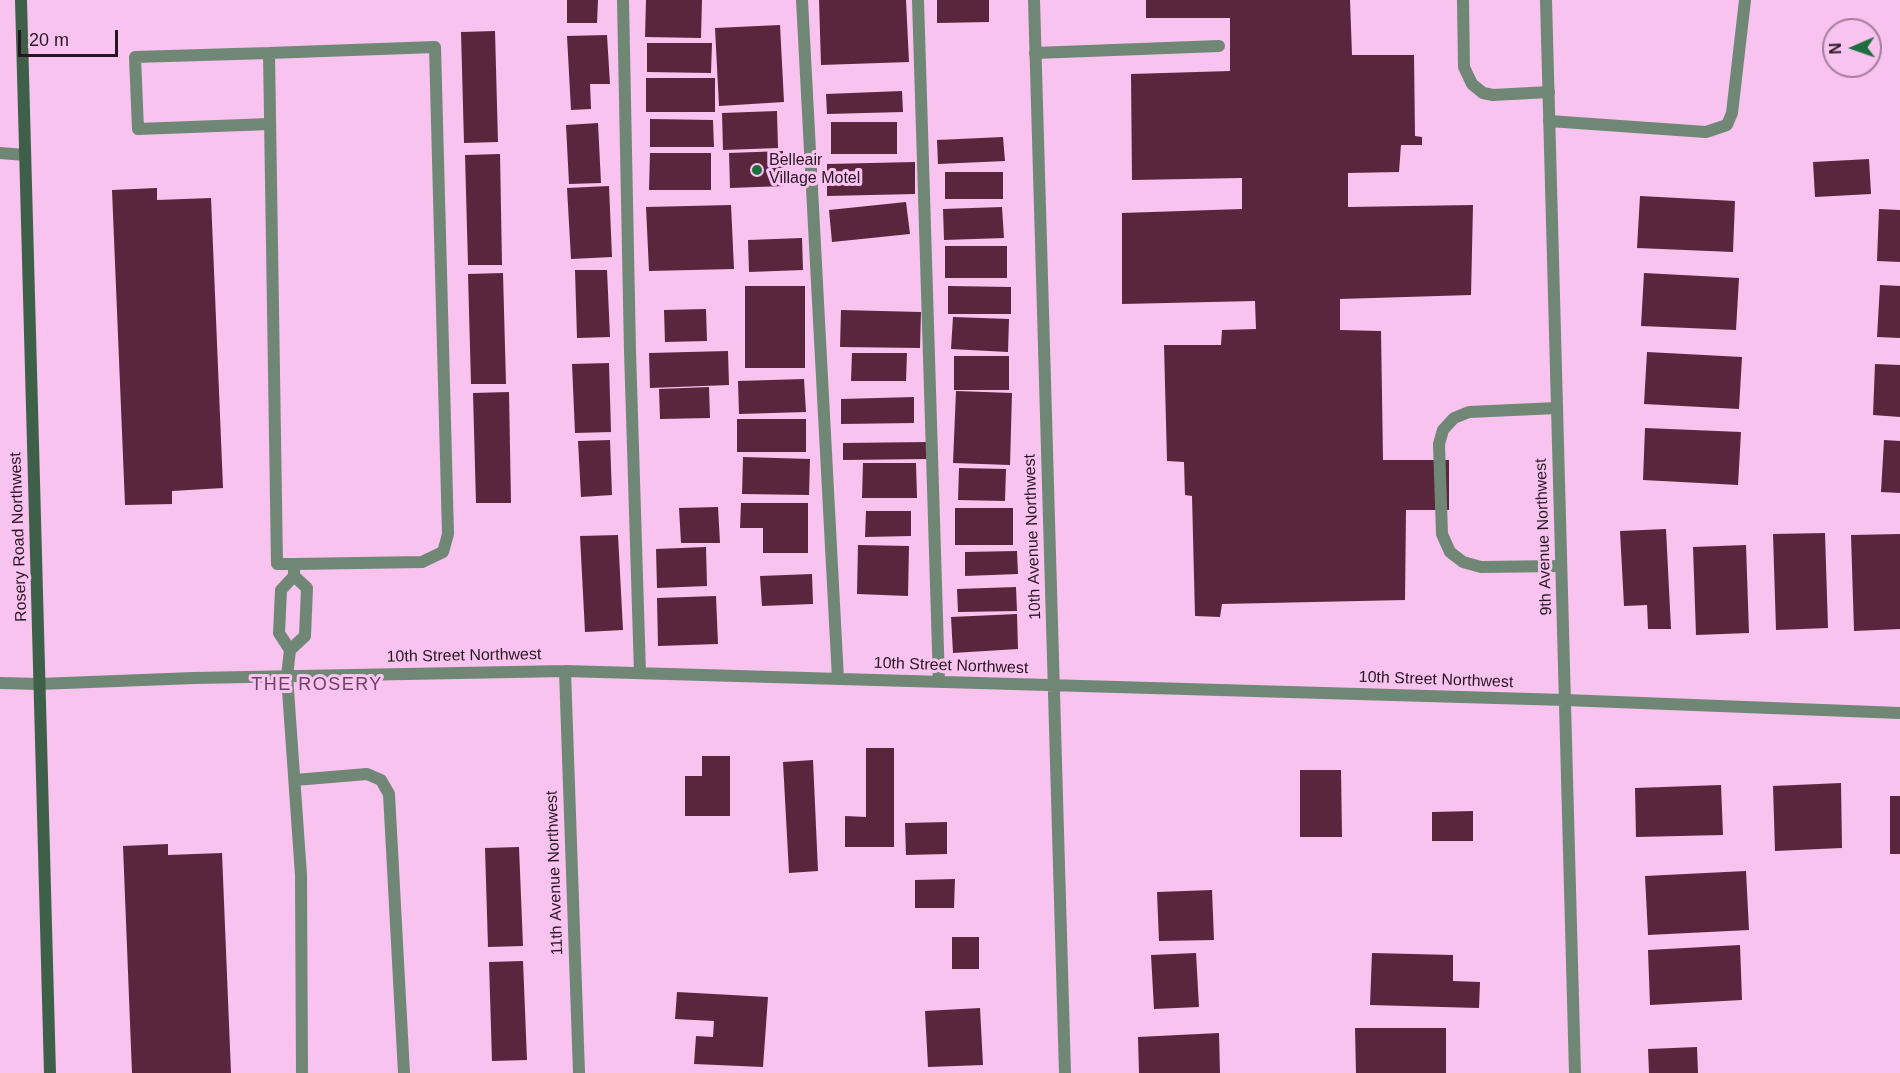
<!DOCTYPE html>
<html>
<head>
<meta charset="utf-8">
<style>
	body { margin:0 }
	#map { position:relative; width:1900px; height:1073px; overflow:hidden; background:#f8c3ee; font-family:Helvetica,sans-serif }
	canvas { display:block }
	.north { position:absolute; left:1822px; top:18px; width:60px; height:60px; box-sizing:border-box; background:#f8c3ee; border:2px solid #a57d9d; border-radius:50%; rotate:268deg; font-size:16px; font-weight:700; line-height:24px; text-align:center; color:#281524 }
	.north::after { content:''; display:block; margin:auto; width:21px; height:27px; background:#1e6f40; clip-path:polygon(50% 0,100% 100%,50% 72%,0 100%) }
	.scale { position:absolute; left:18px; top:30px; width:100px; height:27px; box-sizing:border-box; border:3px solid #281524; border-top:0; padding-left:8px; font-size:18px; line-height:21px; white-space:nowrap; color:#281524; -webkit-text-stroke:4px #f8c3ee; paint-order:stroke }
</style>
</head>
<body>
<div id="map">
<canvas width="1900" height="1073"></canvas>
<div class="north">N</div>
<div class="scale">20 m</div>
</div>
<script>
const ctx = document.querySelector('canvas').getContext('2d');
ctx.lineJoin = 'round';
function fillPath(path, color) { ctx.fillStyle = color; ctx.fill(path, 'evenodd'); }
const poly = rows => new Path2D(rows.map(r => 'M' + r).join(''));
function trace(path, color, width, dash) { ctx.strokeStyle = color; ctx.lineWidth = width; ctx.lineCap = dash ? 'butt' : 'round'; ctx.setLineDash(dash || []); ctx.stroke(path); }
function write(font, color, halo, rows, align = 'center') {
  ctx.font = font + ' Helvetica,sans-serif'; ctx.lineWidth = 6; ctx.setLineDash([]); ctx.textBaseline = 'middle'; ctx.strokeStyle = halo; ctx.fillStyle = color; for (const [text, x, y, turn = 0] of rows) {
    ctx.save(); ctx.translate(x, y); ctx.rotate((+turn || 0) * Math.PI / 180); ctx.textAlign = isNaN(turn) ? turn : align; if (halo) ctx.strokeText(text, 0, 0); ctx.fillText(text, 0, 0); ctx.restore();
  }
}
fillPath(poly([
	[567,0,598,0,597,23,567,23],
	[646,0,702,0,701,38,645,37],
	[819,0,906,0,909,62,821,65],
	[937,0,989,0,989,22,937,23],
	[1146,0,1350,0,1352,55,1414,55,1415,136,1422,137,1422,145,1401,145,1399,172,1348,173,1348,207,1473,205,1471,295,1340,299,1340,330,1381,331,1383,460,1449,460,1449,510,1406,510,1405,600,1222,604,1220,617,1195,616,1192,496,1185,495,1184,462,1167,461,1164,345,1221,345,1222,330,1256,329,1255,301,1122,304,1122,213,1242,209,1242,178,1132,180,1131,74,1230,71,1230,18,1146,18],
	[780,25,784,102,719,106,715,28],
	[495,31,498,142,464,143,461,32],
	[607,35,610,84,590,84,591,109,571,110,567,36],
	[647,43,712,43,711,73,647,72],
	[646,78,715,78,715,112,646,112],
	[902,91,903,112,827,114,826,94],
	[777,111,778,148,723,150,722,113],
	[650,119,713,120,714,147,650,147],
	[831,122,897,122,897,154,831,154],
	[598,123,601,183,569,184,566,125],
	[1003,137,1005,161,938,164,937,140],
	[783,151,784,186,730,188,729,153],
	[650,153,711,153,711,190,649,190],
	[500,154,502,265,468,265,465,155],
	[1869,159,1871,194,1815,197,1813,162],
	[915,162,915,194,827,196,827,164],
	[945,172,1003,172,1003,199,945,199],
	[609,186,612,257,571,259,567,188],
	[157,188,157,200,211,198,223,488,172,491,172,504,125,505,112,190],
	[1640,196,1735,201,1733,252,1637,248],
	[906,202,910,234,832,242,829,210],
	[731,205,734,269,649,271,646,207],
	[1002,207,1004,238,944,240,943,209],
	[1879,209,1900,210,1900,262,1877,261],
	[802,238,803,270,749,272,748,240],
	[945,246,1007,246,1007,278,945,278],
	[575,270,607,270,610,337,577,338],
	[503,273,506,384,471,384,468,274],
	[1644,273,1739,278,1736,330,1641,326],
	[1880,285,1900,286,1900,338,1877,337],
	[745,286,805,286,805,368,745,368],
	[948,286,1011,287,1011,314,948,314],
	[706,309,707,341,665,342,664,310],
	[841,310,921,312,920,348,840,347],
	[953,317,1009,319,1008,352,951,349],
	[728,351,729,385,650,388,649,353],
	[1647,352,1742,357,1739,409,1644,404],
	[852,353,907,353,906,381,851,381],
	[954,356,1009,356,1009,390,954,390],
	[609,363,611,432,575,433,572,364],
	[1875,364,1900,365,1900,417,1873,415],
	[804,379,806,412,739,414,738,381],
	[709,387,710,418,660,419,659,389],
	[956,391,1012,393,1010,465,953,463],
	[509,392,511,503,476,503,473,393],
	[914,397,914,423,841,424,841,399],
	[737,419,806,419,806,452,737,452],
	[1645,428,1741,432,1738,485,1643,480],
	[610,440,612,495,581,497,578,441],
	[1884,440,1900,441,1900,493,1881,492],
	[928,442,927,459,843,460,843,443],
	[743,457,810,459,809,495,742,494],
	[863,463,916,463,917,498,862,498],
	[959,468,1006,469,1005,501,958,500],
	[741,503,808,503,808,553,763,553,763,528,740,528],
	[718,507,720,543,681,543,679,508],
	[955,508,1013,508,1013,545,955,545],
	[866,511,911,511,911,536,865,537],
	[1666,529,1671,629,1648,629,1647,605,1624,606,1620,531],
	[1825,533,1828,628,1776,630,1773,534],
	[1900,534,1900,629,1854,631,1851,535],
	[618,535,623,630,585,632,580,536],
	[858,545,909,546,908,596,857,594],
	[1746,545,1749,633,1696,635,1693,547],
	[706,547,707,586,657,588,656,549],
	[1017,551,1018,574,965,576,965,552],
	[812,574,813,604,762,606,760,576],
	[1016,587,1017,611,958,612,957,589],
	[716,596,718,644,658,646,657,598],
	[1017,614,1018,649,953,653,951,617],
	[866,748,894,748,894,847,845,847,845,816,866,817],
	[702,756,730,756,730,816,685,816,685,776,702,776],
	[813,760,818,871,789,873,783,762],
	[1300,770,1341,770,1342,837,1300,837],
	[1841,783,1842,848,1775,851,1773,786],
	[1721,785,1723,835,1636,837,1635,788],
	[1890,796,1900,796,1900,854,1890,854],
	[1473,811,1473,841,1432,841,1432,812],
	[947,822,947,854,906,855,905,823],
	[168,844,168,855,222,853,231,1073,132,1073,123,846],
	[519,847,523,946,488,947,485,848],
	[1746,871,1749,930,1648,935,1645,876],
	[955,879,954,908,915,908,915,880],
	[1212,890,1214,940,1159,941,1157,892],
	[952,937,979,937,979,969,952,969],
	[1740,945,1742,1000,1650,1005,1648,950],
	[1196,953,1199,1007,1154,1009,1151,955],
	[1372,953,1453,955,1453,981,1480,982,1479,1008,1370,1005],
	[523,961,527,1060,492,1061,489,962],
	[677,992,768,997,763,1067,694,1064,696,1036,713,1037,714,1021,675,1019],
	[980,1008,983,1065,928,1067,925,1011],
	[1355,1028,1446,1028,1446,1073,1356,1073],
	[1219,1033,1220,1073,1139,1073,1138,1037],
	[1697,1047,1698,1073,1649,1073,1648,1049]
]), '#5a263e');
trace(poly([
	[1463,0,1464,67,1472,84,1483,93,1493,95,1549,92],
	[269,53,135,57,138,129,270,124],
	[1035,53,1219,46],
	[1549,121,1706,132,1727,125,1732,113,1745,0],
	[1557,408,1469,412,1454,418,1443,430,1439,444,1442,534,1450,552,1463,562,1481,567,1561,566],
	[294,564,422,562,443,552,448,534,435,47,269,53,277,564,294,564,294,576,281,590,279,633,290,650,287,676,301,875,302,1073],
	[290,650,305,636,307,588,294,576],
	[295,780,367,774,381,780,389,794,404,1073]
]), '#708776', 12);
trace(poly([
	[623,0,630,351,640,673],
	[802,0,838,679],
	[918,0,939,682],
	[1034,0,1065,1073],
	[1546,0,1575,1073],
	[0,153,25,155],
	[565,671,579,1073],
	[0,683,39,684,194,678,565,671,1565,700,1900,713]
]), '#708776', 12);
trace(poly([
	[21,0,50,1073]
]), '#3e6049', 12);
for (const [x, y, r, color] of [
	[757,170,6,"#1e6f40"]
]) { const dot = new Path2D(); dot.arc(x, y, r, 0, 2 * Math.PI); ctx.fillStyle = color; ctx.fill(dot); trace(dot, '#f8c3ee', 2); }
write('16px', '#281524', '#f8c3ee', [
	["Belleair",769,161],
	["Village Motel",769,179]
], 'left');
write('16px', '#281524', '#f8c3ee', [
	["Rosery Road Northwest",19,537,-92],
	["10th Avenue Northwest",1033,537,-92],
	["9th Avenue Northwest",1544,537,-92],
	["10th Street Northwest",464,656,-1],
	["10th Street Northwest",951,666,2],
	["10th Street Northwest",1436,680,2],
	["11th Avenue Northwest",555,873,-92]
]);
ctx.letterSpacing = '1.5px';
write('18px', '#6d4166', '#f8c3ee', [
	["THE ROSERY",317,685]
]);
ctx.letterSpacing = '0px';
</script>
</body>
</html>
